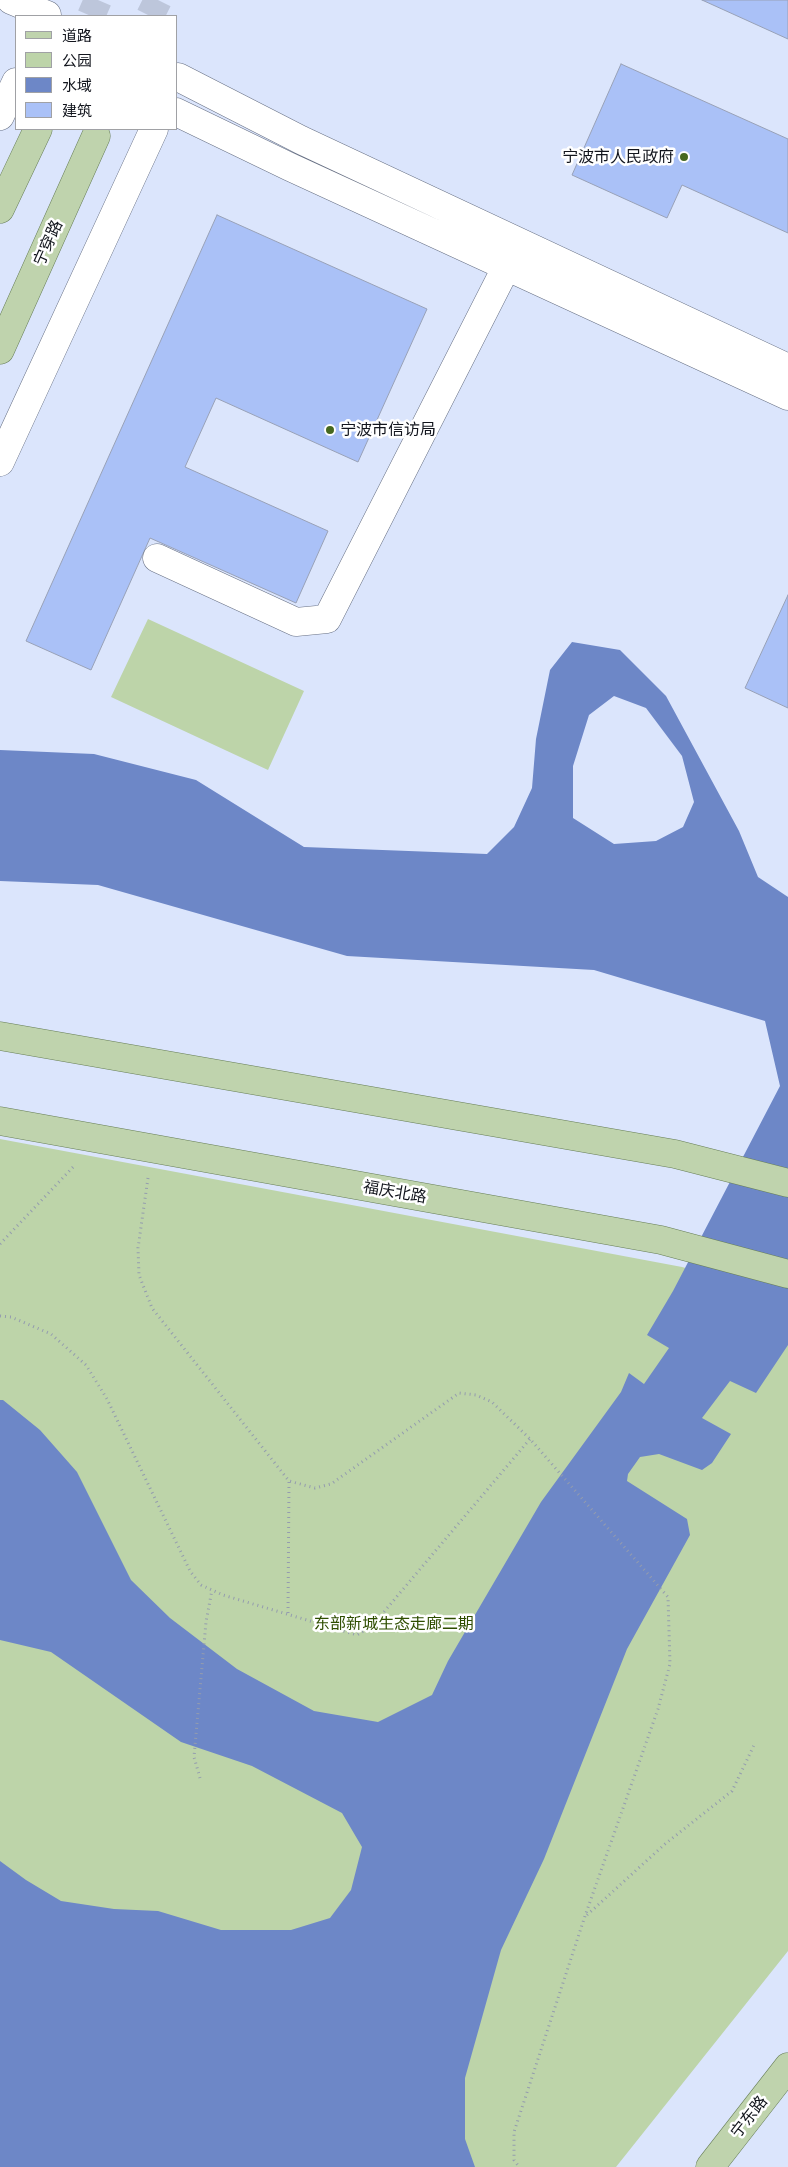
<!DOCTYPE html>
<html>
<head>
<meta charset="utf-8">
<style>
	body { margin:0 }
	#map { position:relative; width:788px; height:2167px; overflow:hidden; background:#dbe5fc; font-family:Lato,"Noto Sans SC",sans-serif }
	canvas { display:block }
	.legend { position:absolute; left:15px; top:15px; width:162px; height:115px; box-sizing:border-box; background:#fff; border:1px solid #a0a1a5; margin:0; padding:6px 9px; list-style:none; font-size:15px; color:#12151d }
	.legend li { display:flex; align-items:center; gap:10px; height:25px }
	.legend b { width:25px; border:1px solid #a0a1a5 }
</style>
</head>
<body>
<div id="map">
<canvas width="788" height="2167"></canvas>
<ul class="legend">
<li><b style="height:6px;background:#bfd3ad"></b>道路</li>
<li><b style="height:14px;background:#bdd4a9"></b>公园</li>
<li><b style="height:14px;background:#6d87c7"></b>水域</li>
<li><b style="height:14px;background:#aac1f7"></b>建筑</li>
</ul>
</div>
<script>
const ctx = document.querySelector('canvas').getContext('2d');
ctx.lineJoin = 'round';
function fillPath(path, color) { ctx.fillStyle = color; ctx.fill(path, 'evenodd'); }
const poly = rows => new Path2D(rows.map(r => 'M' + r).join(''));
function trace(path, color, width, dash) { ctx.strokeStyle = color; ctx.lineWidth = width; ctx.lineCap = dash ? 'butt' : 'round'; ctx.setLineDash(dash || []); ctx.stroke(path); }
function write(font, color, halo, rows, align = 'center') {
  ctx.font = font + ' Lato,"Noto Sans SC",sans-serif'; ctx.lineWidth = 5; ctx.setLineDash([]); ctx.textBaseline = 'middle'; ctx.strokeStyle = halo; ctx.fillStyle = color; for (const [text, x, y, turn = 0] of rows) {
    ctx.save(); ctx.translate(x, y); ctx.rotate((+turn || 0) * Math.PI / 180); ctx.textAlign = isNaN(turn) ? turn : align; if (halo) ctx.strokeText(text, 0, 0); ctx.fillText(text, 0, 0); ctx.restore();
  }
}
fillPath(poly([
	[148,619,304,691,268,770,111,697],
	[0,1139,682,1267,788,1297,788,1951,616,2167,0,2167]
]), '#bdd4a9');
fillPath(poly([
	[572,642,620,650,666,696,739,831,758,877,788,897,788,1345,756,1393,730,1381,702,1418,731,1434,712,1463,702,1470,659,1454,640,1457,628,1474,627,1481,687,1519,690,1535,627,1649,544,1859,501,1950,465,2078,465,2139,475,2167,0,2167,0,1861,26,1880,61,1901,114,1909,158,1911,221,1930,291,1930,330,1918,351,1890,362,1847,342,1813,252,1766,181,1742,51,1652,0,1640,0,1400,3,1400,40,1430,77,1472,131,1580,170,1618,237,1669,314,1711,378,1722,432,1695,448,1661,541,1502,621,1392,629,1373,644,1384,669,1348,647,1335,673,1291,780,1086,765,1021,594,970,347,956,98,885,0,881,0,750,94,754,196,780,304,847,487,854,514,827,532,788,536,739,550,670],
	[614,696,646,708,682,756,694,802,683,827,656,841,614,844,573,818,573,766,589,715]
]), '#6d87c7');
const building = poly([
	[702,0,788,0,788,39,702,0],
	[621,64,788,139,788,233,682,185,667,218,572,175,621,64],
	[217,215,427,309,358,462,216,398,185,467,328,531,296,603,150,538,91,670,26,641,217,215],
	[788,595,788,708,745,688,788,595]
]);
fillPath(building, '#aac1f7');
trace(building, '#98a1b7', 1);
trace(poly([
	[91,16,98,0],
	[150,16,158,0]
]), '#bdc6db', 28, [28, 14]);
const minor = poly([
	[11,0,47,15],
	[178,77,301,140,788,368],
	[176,112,290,167,788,396],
	[0,116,16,82],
	[0,462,154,129],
	[157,558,296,622,327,619,515,250]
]);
const major = poly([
	[0,209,38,129],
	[0,350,96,136],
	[0,1036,675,1154,788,1183],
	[0,1121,661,1240,788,1274],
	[710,2167,788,2067]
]);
trace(minor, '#677084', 29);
trace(major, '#677e57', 29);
trace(poly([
	[148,1178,138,1248,139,1275,152,1308,289,1481,315,1488,331,1484,459,1393,476,1395,492,1402,530,1439,668,1597,670,1664,658,1709,585,1916,514,2132,514,2160,519,2167],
	[0,1244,75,1165],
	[0,1316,11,1317,51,1334,86,1365,107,1399,190,1571,201,1585,223,1595,357,1635,372,1626,530,1439],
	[288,1613,289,1481],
	[200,1778,194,1757,206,1622,212,1590],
	[587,1915,665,1844,732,1791,755,1743]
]), '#949cae', 3, [1, 4]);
trace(minor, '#fff', 28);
trace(major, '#bfd3ad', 28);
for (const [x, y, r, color] of [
	[684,157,5,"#46681f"],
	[330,430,5,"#46681f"]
]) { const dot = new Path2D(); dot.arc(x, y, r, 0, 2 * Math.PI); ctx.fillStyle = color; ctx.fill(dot); trace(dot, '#fff', 2); }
write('16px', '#12151d', '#fff', [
	["宁波市人民政府",674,157],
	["宁波市信访局",340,430,"left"]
], 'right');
write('16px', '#12151d', '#fff', [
	["宁穿路",48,243,-66],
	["福庆北路",395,1192,10],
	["宁东路",749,2117,-52]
]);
write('16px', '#2e4d00', '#fff', [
	["东部新城生态走廊二期",394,1624]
]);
</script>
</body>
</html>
